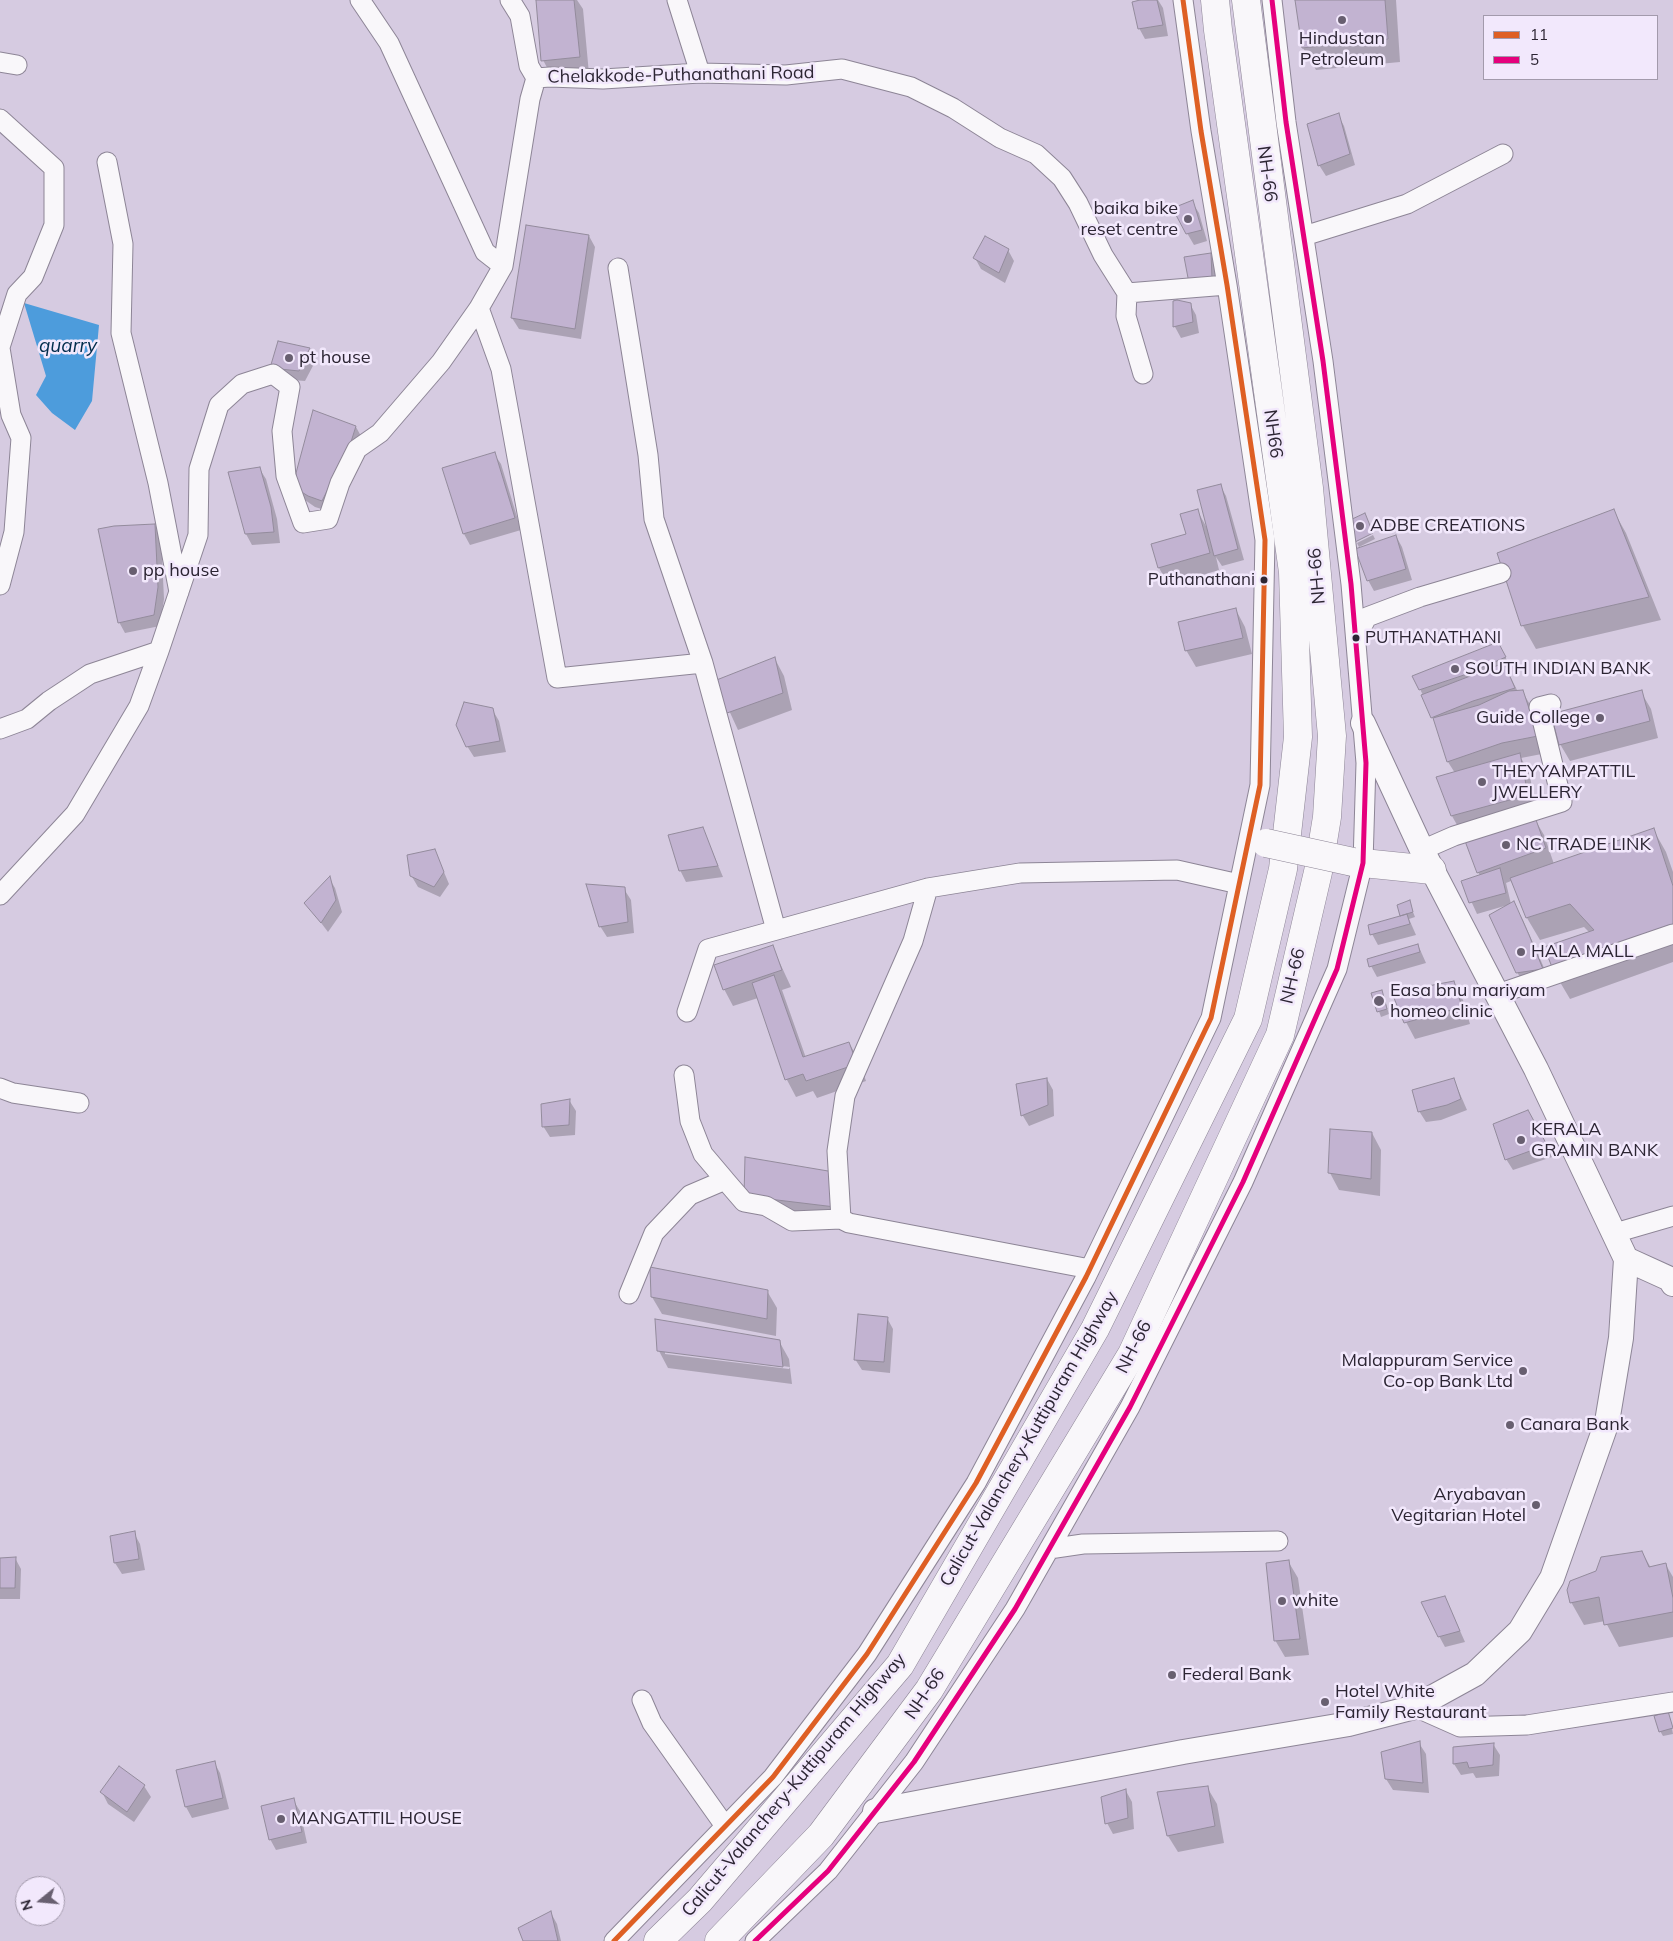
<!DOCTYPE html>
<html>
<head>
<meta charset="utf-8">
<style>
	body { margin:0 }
	#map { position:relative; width:1673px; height:1941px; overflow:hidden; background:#d6cbe1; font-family:Mulish,sans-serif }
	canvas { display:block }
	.legend { position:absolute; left:1483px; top:15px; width:175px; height:65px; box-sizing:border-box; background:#f2e8fc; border:1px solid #a39aac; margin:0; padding:6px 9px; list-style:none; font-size:15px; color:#2c2533 }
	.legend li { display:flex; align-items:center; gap:10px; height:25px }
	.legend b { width:25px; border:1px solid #a39aac }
	.north { position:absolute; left:15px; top:1876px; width:50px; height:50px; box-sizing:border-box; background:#f2e8fc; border:1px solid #a39aac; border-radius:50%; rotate:253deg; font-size:14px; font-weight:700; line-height:20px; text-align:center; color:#2c2533 }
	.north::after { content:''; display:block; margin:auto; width:18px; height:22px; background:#685f70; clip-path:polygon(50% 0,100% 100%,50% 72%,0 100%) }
</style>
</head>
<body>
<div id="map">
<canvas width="1673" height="1941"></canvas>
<ul class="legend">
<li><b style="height:6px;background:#de5f24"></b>11</li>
<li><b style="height:6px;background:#e5007d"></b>5</li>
</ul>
<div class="north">N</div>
</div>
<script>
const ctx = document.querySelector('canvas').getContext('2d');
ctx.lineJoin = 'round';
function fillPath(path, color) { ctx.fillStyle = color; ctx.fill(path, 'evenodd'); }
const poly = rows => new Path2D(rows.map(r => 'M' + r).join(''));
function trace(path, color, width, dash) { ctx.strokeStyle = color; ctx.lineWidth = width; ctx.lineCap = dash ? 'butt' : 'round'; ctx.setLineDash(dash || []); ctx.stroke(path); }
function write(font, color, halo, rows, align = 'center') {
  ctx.font = font + ' Mulish,sans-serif'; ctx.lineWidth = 5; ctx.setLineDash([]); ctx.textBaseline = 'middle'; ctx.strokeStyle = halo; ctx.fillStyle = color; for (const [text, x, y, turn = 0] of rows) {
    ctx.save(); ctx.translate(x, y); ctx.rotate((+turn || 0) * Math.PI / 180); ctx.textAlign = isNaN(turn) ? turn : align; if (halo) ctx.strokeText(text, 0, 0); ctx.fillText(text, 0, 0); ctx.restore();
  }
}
fillPath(poly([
	[24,303,99,325,92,401,75,430,52,413,36,395,46,376]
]), '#4d9cdc');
fillPath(poly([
	[537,0,577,0,583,9,589,74,552,77,543,60],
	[1145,0,1158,0,1163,8,1168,36,1145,39,1139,28],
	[1297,0,1396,0,1400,62,1316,70,1303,48],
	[1338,115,1344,126,1355,165,1326,176,1319,165],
	[1192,202,1199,213,1207,241,1194,245,1187,233],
	[527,226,589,236,595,247,581,339,519,329,512,318],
	[1008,250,1014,261,1005,283,981,269,975,258],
	[1210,254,1216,265,1217,290,1186,258],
	[1174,302,1190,304,1196,315,1199,333,1181,338,1175,327],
	[279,343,309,349,316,360,305,381,278,379],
	[356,427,362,438,328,511,315,507,305,500,298,488],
	[494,454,501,464,521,530,470,545,464,534,444,469],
	[259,468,266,479,277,519,280,543,252,545,246,534],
	[1220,485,1226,496,1244,560,1222,566,1216,557,1219,570,1169,585,1159,568,1187,535,1197,510,1207,528],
	[1613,510,1626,533,1661,620,1536,649,1523,626,1498,553],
	[155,525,161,536,164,599,160,626,125,633,119,622],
	[1373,535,1375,539,1359,547,1357,543],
	[1396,536,1402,547,1412,580,1374,591,1368,580],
	[1236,610,1245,627,1252,654,1196,667,1186,650],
	[1504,654,1511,669,1507,670,1518,692,1522,691,1532,708,1547,753,1521,758,1529,772,1537,812,1461,832,1452,816,1455,773,1448,762,1438,727,1420,689],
	[775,659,784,676,792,710,738,730,716,682],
	[1641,692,1651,709,1658,738,1570,761,1560,744],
	[492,709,499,721,506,752,474,757,467,746],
	[1534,818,1544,835,1554,864,1653,829,1666,852,1673,872,1673,962,1570,999,1557,977,1590,933,1584,927,1540,940,1527,918,1511,881,1506,883,1511,904,1513,903,1523,920,1552,986,1527,989,1517,972,1508,905,1477,914,1462,881,1480,876,1478,872],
	[703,829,723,877,686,882,680,870],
	[435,851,449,884,440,897,418,887,411,875],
	[329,878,335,888,342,912,328,932,306,903],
	[624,889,631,900,634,933,607,937,600,926],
	[1409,902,1415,917,1409,919,1416,935,1378,945,1372,934,1402,917,1398,905],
	[1418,945,1426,963,1377,977,1371,966],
	[772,946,791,987,782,990,806,1058,849,1043,859,1060,866,1081,817,1098,813,1091,796,1097,787,1080,758,998,733,1006,724,989],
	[1453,983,1463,1000,1470,1024,1415,1039,1406,1022],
	[1382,991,1389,1014,1381,1017,1373,994],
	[1047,1079,1053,1090,1054,1116,1029,1126,1023,1116,1017,1085],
	[1454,1080,1467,1110,1441,1120,1426,1122,1419,1111],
	[569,1100,576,1111,575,1135,550,1137,543,1126],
	[1534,1122,1552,1157,1513,1170,1506,1159],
	[1372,1133,1381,1150,1380,1196,1339,1190,1330,1173],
	[746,1158,833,1173,844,1223,755,1213],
	[767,1291,777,1308,776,1336,662,1314,652,1297],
	[887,1318,893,1329,890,1373,862,1370,855,1359],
	[779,1341,789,1359,792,1384,668,1368,659,1351],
	[665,1351,790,1367,789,1369,665,1354],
	[134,1533,140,1544,145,1570,122,1574,115,1563,111,1537],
	[1642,1552,1651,1568,1666,1565,1673,1577,1673,1637,1619,1647,1605,1621,1584,1625,1571,1602],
	[15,1558,21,1569,20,1599,0,1599,0,1559],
	[1288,1561,1298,1578,1309,1655,1285,1657,1275,1640],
	[1445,1597,1465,1642,1445,1647,1439,1636],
	[1670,1718,1673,1734,1663,1736,1660,1731],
	[1419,1743,1426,1754,1429,1793,1393,1790,1386,1779],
	[1493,1744,1500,1755,1499,1776,1476,1778,1473,1773,1461,1775,1454,1764,1455,1748],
	[214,1762,220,1773,229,1809,192,1818,186,1807],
	[119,1768,144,1786,151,1797,134,1822,108,1804,102,1792],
	[1207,1787,1217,1804,1224,1843,1178,1852,1168,1836],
	[1126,1791,1132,1802,1134,1829,1113,1834,1107,1823],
	[293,1800,300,1811,307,1843,276,1850,270,1839],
	[551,1913,557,1924,561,1941,524,1941]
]), '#0003');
const building = poly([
	[536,0,574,0,580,57,541,61,536,0],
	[1140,0,1157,0,1163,25,1138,29,1132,2,1140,0],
	[1295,0,1385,0,1388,39,1302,48,1295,0],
	[1339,113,1350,154,1318,166,1307,124,1339,113],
	[1193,200,1202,230,1186,234,1176,215,1178,206,1193,200],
	[526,225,589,235,575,329,511,318,526,225],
	[985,236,1009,249,999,273,973,258,985,236],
	[1211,253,1212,279,1189,283,1184,257,1211,253],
	[1177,300,1191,303,1193,322,1173,327,1173,301,1177,300],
	[278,341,310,348,299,371,270,368,278,341],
	[313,410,356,426,350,445,322,501,308,496,297,489,296,473,313,410],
	[495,452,515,518,463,534,442,468,495,452],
	[260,467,271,507,274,532,245,534,228,472,260,467],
	[1221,484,1238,549,1214,556,1197,490,1221,484],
	[1198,509,1210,553,1158,568,1151,544,1186,534,1180,514,1198,509],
	[1614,509,1649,597,1521,626,1497,553,1614,509],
	[1365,513,1373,533,1355,542,1348,521,1365,513],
	[155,524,158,587,154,615,118,623,98,529,114,526,155,524],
	[1396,535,1406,569,1367,581,1355,549,1396,535],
	[1236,608,1243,638,1185,651,1178,622,1236,608],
	[1498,642,1506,657,1467,674,1419,690,1412,676,1498,642],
	[775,657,783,693,727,713,714,681,775,657],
	[1504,663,1515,688,1473,701,1431,718,1421,695,1504,663],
	[1523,690,1538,736,1502,743,1447,762,1433,718,1479,705,1509,691,1523,690],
	[1642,690,1650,721,1559,745,1551,714,1642,690],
	[464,702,493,708,500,741,466,747,456,725,464,702],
	[1520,753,1528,795,1451,816,1436,777,1520,753],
	[1535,817,1546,848,1477,873,1465,841,1535,817],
	[703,827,718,866,679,871,668,835,703,827],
	[1654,828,1673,886,1673,935,1556,977,1544,947,1594,930,1570,904,1526,918,1510,878,1654,828],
	[435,849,444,872,434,887,410,876,407,855,435,849],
	[1500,868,1506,893,1469,903,1461,881,1500,868],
	[330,876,336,900,321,923,304,903,330,876],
	[586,884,625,887,628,922,599,927,586,884],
	[1410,900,1413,912,1400,916,1397,905,1410,900],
	[1514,901,1529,935,1543,969,1516,973,1489,915,1514,901],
	[1407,914,1410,924,1370,935,1368,925,1407,914],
	[1418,944,1420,952,1369,967,1367,959,1418,944],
	[773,945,782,970,723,990,714,965,773,945],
	[774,975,803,1057,849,1042,857,1064,806,1081,803,1074,785,1080,752,983,774,975],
	[1454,981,1462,1007,1404,1023,1394,998,1428,986,1454,981],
	[1382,990,1387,1009,1377,1012,1371,993,1382,990],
	[1047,1078,1048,1105,1021,1116,1016,1084,1047,1078],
	[1454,1078,1461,1099,1447,1105,1418,1112,1412,1090,1454,1078],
	[570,1099,569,1125,542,1127,541,1104,570,1099],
	[1528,1110,1547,1145,1505,1160,1493,1124,1528,1110],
	[1330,1129,1372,1132,1371,1179,1328,1173,1330,1129],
	[745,1157,834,1172,835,1207,744,1196,745,1157],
	[650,1267,768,1290,767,1319,651,1297,650,1267],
	[858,1314,888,1317,884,1362,854,1360,858,1314],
	[655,1319,780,1340,783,1367,657,1351,655,1319],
	[135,1531,139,1559,114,1563,110,1536,135,1531],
	[1642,1551,1649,1567,1666,1563,1673,1598,1673,1612,1604,1625,1599,1597,1570,1603,1567,1590,1570,1581,1596,1571,1601,1557,1642,1551],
	[16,1557,15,1588,0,1588,0,1558,16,1557],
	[1289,1560,1300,1639,1274,1641,1266,1563,1289,1560],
	[1445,1596,1460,1631,1438,1637,1421,1602,1445,1596],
	[1668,1711,1673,1728,1659,1732,1654,1716,1668,1711],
	[1420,1741,1423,1783,1385,1779,1381,1752,1420,1741],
	[1494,1743,1493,1765,1469,1768,1467,1762,1453,1764,1453,1747,1494,1743],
	[215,1761,223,1798,185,1807,176,1770,215,1761],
	[119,1766,145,1785,127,1812,100,1792,119,1766],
	[1208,1786,1215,1826,1167,1836,1157,1792,1208,1786],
	[1126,1789,1128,1818,1105,1824,1101,1797,1126,1789],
	[294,1798,302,1832,269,1840,261,1806,294,1798],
	[551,1911,558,1941,523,1941,518,1928,551,1911]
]);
fillPath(building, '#c2b3d1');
trace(building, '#938b9c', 1);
const minor = poly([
	[360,0,389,43,485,252,503,266],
	[510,0,520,16,529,66,536,78],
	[677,0,700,73],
	[0,62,17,65],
	[0,119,54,168,54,225,33,277,17,294,0,347],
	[107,162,123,244,121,333,158,483,179,592],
	[1304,236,1407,204,1503,154],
	[618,268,648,455,654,519,703,663,776,930],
	[1127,293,1126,316,1143,374],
	[479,308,501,369,557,678,703,663],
	[0,348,11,415,21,438,14,532,0,585],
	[1356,638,1367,617,1420,597,1501,573],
	[0,729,27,719,49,701,90,674,159,651,198,535,199,469,219,405,242,384,273,374,290,387,282,431,286,476,303,523,328,519,340,483,357,449,380,433,441,362,479,308,503,266,530,99,536,78,550,77,603,79,700,73,786,75,842,69,911,87,953,108,1000,138,1036,154,1062,178,1078,203,1103,255,1127,293,1227,285],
	[1422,850,1454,836,1562,802,1539,707,1551,704],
	[928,888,913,941,845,1096,837,1151,841,1219,849,1223,1090,1269],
	[0,895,75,814,139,706,159,651],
	[1498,994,1673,934],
	[687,1012,708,949,928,888,1020,873,1177,870,1239,884],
	[684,1075,690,1121,703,1154,725,1180],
	[0,1088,13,1093,79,1103],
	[1615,1233,1673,1216],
	[629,1294,654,1233,690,1195,725,1180,744,1202,766,1206,792,1221,841,1219],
	[1049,1549,1083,1544,1278,1541],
	[642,1700,652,1723,725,1826],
	[1415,1707,1460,1727,1527,1725,1673,1702],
	[614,1941,773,1777,867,1654,976,1483,1086,1277,1211,1018,1260,785,1265,540,1227,285,1201,131,1183,0],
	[755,1941,828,1871,914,1762,1015,1609,1130,1407,1243,1182,1337,969,1363,863,1366,763,1351,584,1323,361,1286,122,1272,0]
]);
const major = poly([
	[1626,1259,1670,1279,1673,1284],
	[875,1811,1183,1752,1349,1724,1415,1707,1475,1674,1520,1631,1552,1578,1607,1422,1621,1338,1626,1259,1536,1069,1422,850,1363,723]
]);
const highway = poly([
	[1353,862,1432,870],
	[658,1941,700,1900,900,1665,1095,1329,1248,1019,1283,869,1298,737,1293,572,1218,30,1215,0],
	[719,1941,821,1835,929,1690,1132,1354,1280,1035,1318,872,1327,817,1332,736,1309,488,1246,0]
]);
trace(minor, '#8d8596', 21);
trace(major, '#8d8596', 26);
trace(highway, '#8d8596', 29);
trace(minor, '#f9f7fa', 19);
trace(major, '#f9f7fa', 24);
trace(highway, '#f9f7fa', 28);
const highwayBridge = poly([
	[1266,843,1353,862]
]);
trace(highwayBridge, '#8d8596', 29, []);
trace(highwayBridge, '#f9f7fa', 28);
trace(poly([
	[614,1941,773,1777,867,1654,976,1483,1086,1277,1211,1018,1260,785,1265,540,1227,285,1201,131,1183,0]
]), '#de5f24', 5);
trace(poly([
	[755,1941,828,1871,914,1762,1015,1609,1130,1407,1243,1182,1337,969,1363,863,1366,763,1351,584,1323,361,1286,122,1272,0]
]), '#e5007d', 5);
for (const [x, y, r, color] of [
	[1342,20,5,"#685f70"],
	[1188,219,5,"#685f70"],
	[289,358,5,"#685f70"],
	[1360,526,5,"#685f70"],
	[133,571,5,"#685f70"],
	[1264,580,4.5,"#2c2533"],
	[1356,638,4.5,"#2c2533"],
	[1455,669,5,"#685f70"],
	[1600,718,5,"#685f70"],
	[1482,782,5,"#685f70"],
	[1506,845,5,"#685f70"],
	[1521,952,5,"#685f70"],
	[1379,1001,6,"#685f70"],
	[1521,1140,5,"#685f70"],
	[1523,1371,5,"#685f70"],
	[1510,1425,5,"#685f70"],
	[1536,1505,5,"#685f70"],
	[1282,1601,5,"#685f70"],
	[1172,1675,5,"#685f70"],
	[1325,1702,5,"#685f70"],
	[281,1819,5,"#685f70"]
]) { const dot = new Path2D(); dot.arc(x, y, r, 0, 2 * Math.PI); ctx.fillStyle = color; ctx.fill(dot); trace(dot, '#f2e8fc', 2); }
write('17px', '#2c2533', '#f2e8fc', [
	["Puthanathani",1255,580],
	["PUTHANATHANI",1365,638,"left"]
], 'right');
write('18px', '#2c2533', '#f2e8fc', [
	["Hindustan",1342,39,"center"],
	["Petroleum",1342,60,"center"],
	["baika bike",1178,209,"right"],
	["reset centre",1178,230,"right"],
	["pt house",299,358],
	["ADBE CREATIONS",1370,526],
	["pp house",143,571],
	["SOUTH INDIAN BANK",1465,669],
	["Guide College",1590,718,"right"],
	["THEYYAMPATTIL",1492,772],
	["JWELLERY",1492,793],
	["NC TRADE LINK",1516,845],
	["HALA MALL",1531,952],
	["Easa bnu mariyam",1390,991],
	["homeo clinic",1390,1012],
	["KERALA",1531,1130],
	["GRAMIN BANK",1531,1151],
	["Malappuram Service",1513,1361,"right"],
	["Co-op Bank Ltd",1513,1382,"right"],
	["Canara Bank",1520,1425],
	["Aryabavan",1526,1495,"right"],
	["Vegitarian Hotel",1526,1516,"right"],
	["white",1292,1601],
	["Federal Bank",1182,1675],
	["Hotel White",1335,1692],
	["Family Restaurant",1335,1713],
	["MANGATTIL HOUSE",291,1819]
], 'left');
write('18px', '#2c2533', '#f2e8fc', [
	["Chelakkode-Puthanathani Road",681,75,-1],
	["NH-66",1267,174,82],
	["NH66",1273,434,82],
	["NH-66",1317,576,-95],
	["NH-66",1293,976,-77],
	["NH-66",1134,1347,-63],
	["Calicut-Valanchery-Kuttipuram Highway",1029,1439,-60],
	["NH-66",925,1694,-56],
	["Calicut-Valanchery-Kuttipuram Highway",794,1785,-50]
]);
write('italic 19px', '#012c4c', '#f2e8fc', [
	["quarry",68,346]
]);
</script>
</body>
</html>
